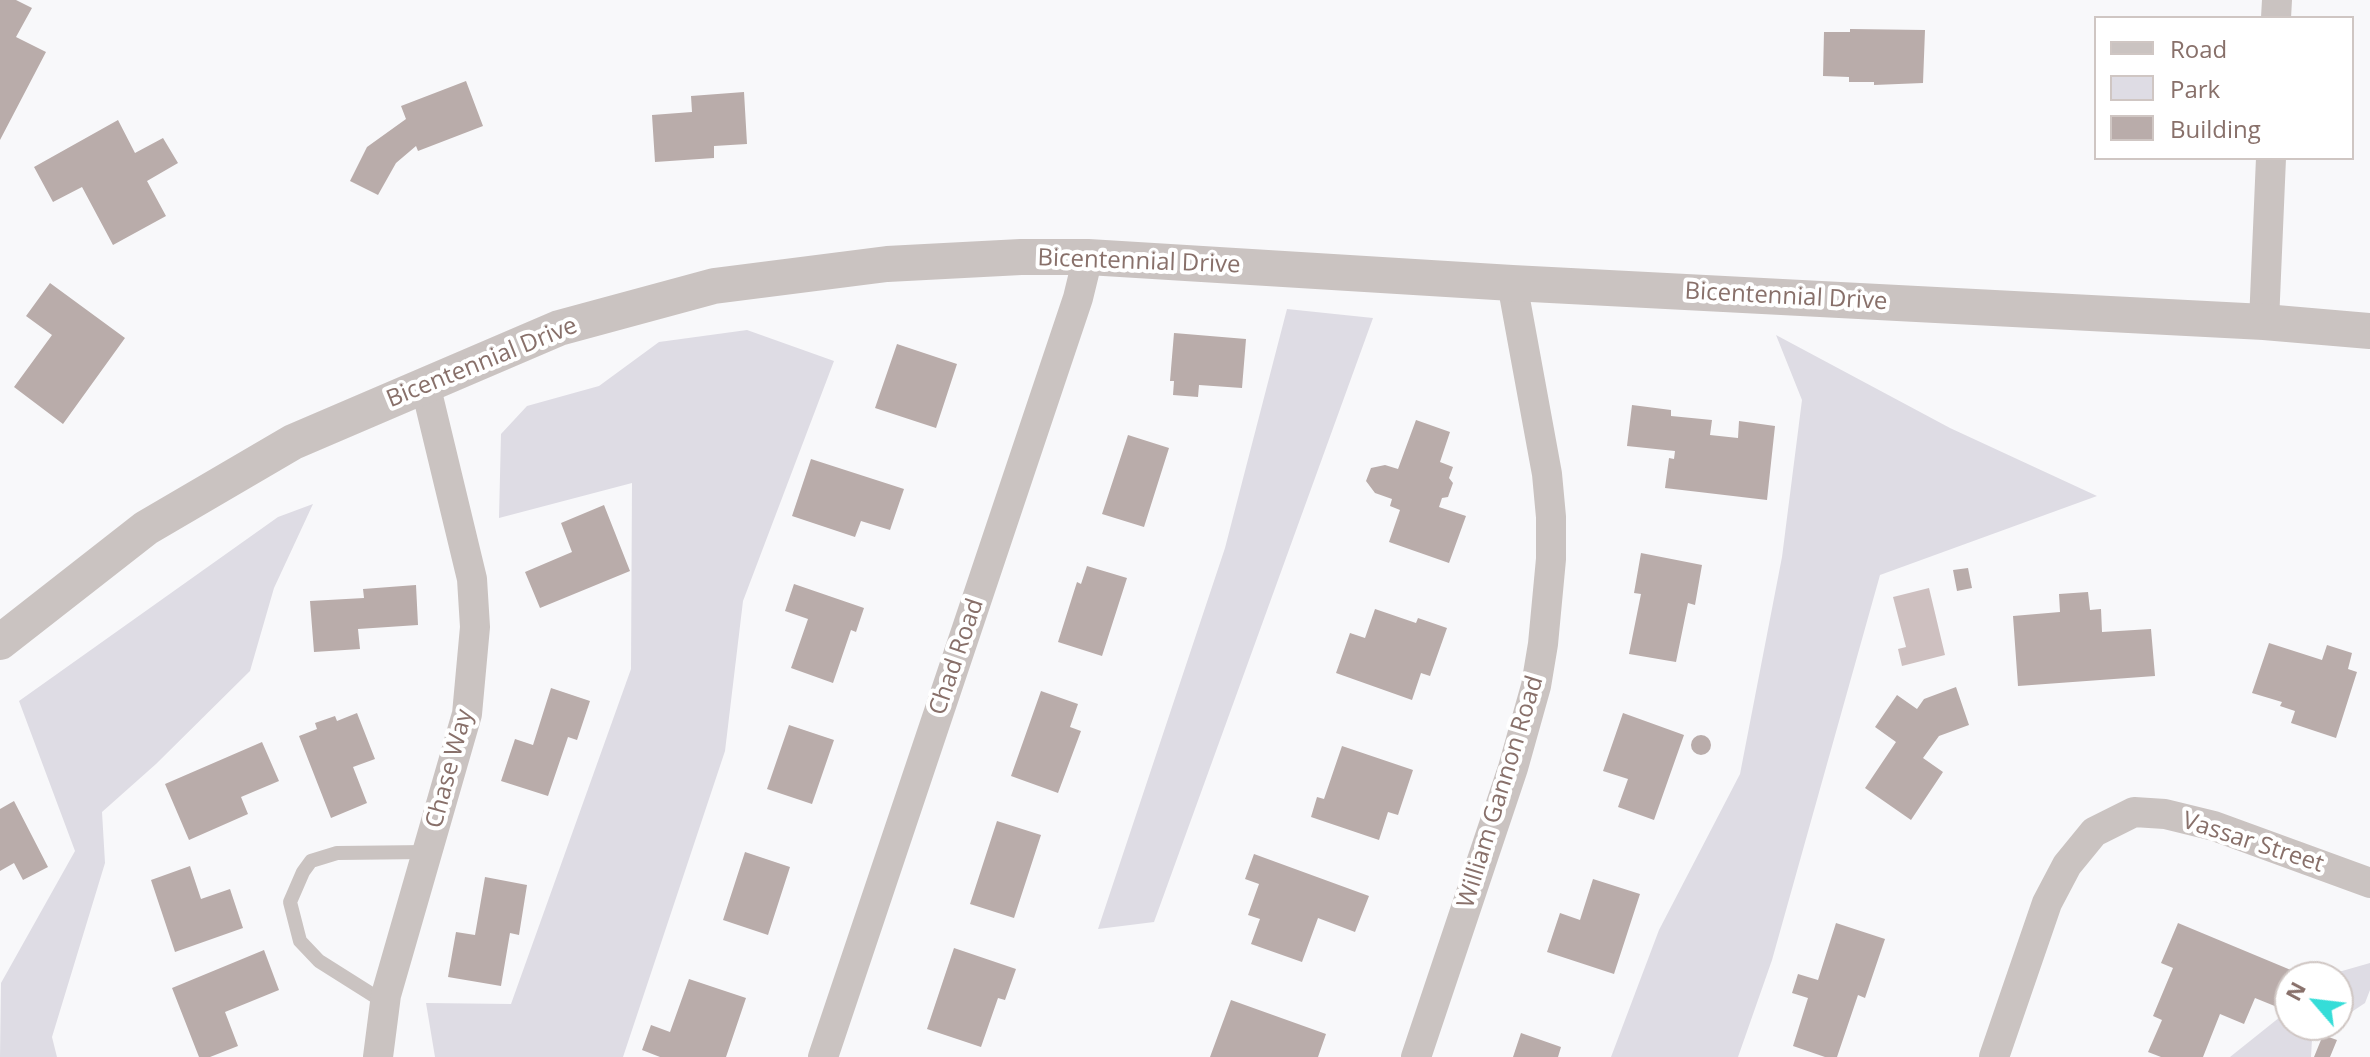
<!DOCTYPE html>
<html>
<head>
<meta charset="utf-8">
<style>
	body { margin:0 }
	#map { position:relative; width:2370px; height:1057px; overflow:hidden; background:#f8f8fa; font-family:"Open Sans",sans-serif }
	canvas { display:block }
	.legend { position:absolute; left:2094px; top:16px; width:260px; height:144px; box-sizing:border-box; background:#fff; border:2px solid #cfc6c3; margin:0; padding:10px 14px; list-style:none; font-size:24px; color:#88706a }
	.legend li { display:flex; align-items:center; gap:16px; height:40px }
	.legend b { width:40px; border:2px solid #cfc6c3 }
	.north { position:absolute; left:2274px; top:961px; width:80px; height:80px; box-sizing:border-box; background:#fff; border:2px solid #cfc6c3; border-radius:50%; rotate:298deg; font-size:22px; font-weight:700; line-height:32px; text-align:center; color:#88706a }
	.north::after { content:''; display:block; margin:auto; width:28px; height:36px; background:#35ddd8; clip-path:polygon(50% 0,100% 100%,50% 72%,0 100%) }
</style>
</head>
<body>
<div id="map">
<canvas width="2370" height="1057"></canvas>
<ul class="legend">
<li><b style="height:10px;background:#cac3c1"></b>Road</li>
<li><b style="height:22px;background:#dedce4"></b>Park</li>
<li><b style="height:22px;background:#b9acaa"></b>Building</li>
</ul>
<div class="north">N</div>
</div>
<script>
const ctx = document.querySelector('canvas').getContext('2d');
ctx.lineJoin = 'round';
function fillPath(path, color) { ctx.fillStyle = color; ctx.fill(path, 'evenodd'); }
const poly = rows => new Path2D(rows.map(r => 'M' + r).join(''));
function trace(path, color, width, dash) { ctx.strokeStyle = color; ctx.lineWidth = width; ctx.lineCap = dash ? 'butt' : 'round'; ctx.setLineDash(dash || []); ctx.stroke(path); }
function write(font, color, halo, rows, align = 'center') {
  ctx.font = font + ' "Open Sans",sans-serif'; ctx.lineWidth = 8; ctx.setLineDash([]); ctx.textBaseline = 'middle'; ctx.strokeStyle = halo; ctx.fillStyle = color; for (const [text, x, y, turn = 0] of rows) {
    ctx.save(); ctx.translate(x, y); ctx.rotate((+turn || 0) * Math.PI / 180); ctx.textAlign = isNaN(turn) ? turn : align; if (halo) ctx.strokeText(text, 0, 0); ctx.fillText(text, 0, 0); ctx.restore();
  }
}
fillPath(poly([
	[1287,309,1373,318,1154,922,1098,929,1225,548],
	[747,330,834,361,743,601,725,751,623,1057,435,1057,426,1003,511,1004,631,669,632,483,499,518,501,434,527,406,599,386,659,342],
	[1776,335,1950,428,2097,496,1880,575,1772,960,1738,1057,1611,1057,1659,930,1740,774,1782,557,1802,400],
	[313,504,274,588,250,671,156,764,102,812,105,863,52,1037,57,1057,0,1057,1,983,75,851,19,701,278,517],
	[2370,963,2370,990,2365,1003,2338,1021,2338,977,2330,977,2335,973],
	[2290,1009,2290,1025,2333,1025,2312,1039,2311,1057,2230,1057]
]), '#dedce4');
fillPath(poly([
	[1929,588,1945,655,1902,666,1898,649,1906,647,1893,597]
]), '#cec0c0');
fillPath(poly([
	[0,0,16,0,32,8,16,37,46,52,0,140],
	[1850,29,1925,30,1923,83,1874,85,1874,82,1849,82,1849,77,1823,76,1824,32,1850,32],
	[466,81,483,126,418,151,416,146,396,163,378,195,350,181,367,147,406,119,401,106],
	[744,92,747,144,714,146,714,158,655,162,652,115,692,112,691,96],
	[118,120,135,153,163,138,178,163,147,181,166,216,113,245,82,187,53,202,34,167],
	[50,283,125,338,63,424,14,387,52,335,26,316],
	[1174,333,1246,339,1242,388,1199,385,1198,397,1173,395,1174,381,1170,381],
	[897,344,957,364,936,428,875,408],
	[1632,405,1671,410,1671,416,1712,420,1710,435,1738,438,1739,421,1775,426,1767,500,1665,488,1669,458,1674,459,1675,451,1627,446],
	[1416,420,1450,432,1440,462,1453,467,1449,478,1453,483,1448,497,1442,498,1439,507,1466,516,1449,563,1389,542,1400,510,1390,506,1392,499,1375,493,1366,481,1371,468,1385,465,1398,469],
	[1128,435,1169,448,1144,527,1102,514],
	[811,459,904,489,890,530,861,521,855,537,792,516],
	[604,505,630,571,540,608,525,572,572,552,561,523],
	[1641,553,1702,565,1695,605,1688,603,1676,662,1629,654,1641,594,1634,593],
	[1087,566,1127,578,1102,656,1058,642,1077,582,1081,584],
	[1968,568,1972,588,1957,591,1953,570],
	[794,584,864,608,856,632,851,630,833,683,791,668,808,619,785,611],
	[416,585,418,625,358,629,360,649,314,652,310,601,364,598,363,589],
	[2088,592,2090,610,2101,609,2102,632,2151,629,2155,676,2018,686,2013,616,2060,612,2059,594],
	[1375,609,1416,623,1418,618,1447,628,1430,676,1421,673,1412,700,1336,673,1350,633,1365,638],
	[2269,643,2322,660,2327,645,2352,653,2348,669,2357,672,2336,738,2291,723,2295,711,2280,706,2282,702,2252,693],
	[1956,687,1969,725,1939,736,1923,758,1943,772,1911,820,1865,788,1896,742,1875,727,1897,695,1917,709,1924,699],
	[551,688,590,701,577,740,568,737,548,796,501,781,515,739,533,745],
	[1041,691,1078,704,1070,727,1081,731,1058,793,1011,776],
	[357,713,375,759,353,767,367,803,331,818,299,736,317,729,315,723,335,716,337,721],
	[1623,713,1684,735,1654,820,1618,807,1628,779,1603,771],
	[789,725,834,740,812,804,767,789],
	'1691 745a10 10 0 1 1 20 0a10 10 0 1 1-20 0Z',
	[262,742,279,781,241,797,248,814,189,840,165,784],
	[1342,746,1413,770,1398,815,1388,812,1379,840,1311,817,1317,797,1324,799],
	[14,801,48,867,23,880,14,863,0,871,0,809],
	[997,821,1041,835,1014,918,970,904],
	[745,852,790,867,768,935,723,920],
	[1254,854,1369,896,1355,932,1318,918,1302,962,1251,944,1260,919,1248,915,1259,884,1245,879],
	[190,866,201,899,230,889,243,928,175,952,151,880],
	[485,877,527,885,519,935,510,933,501,986,448,977,456,932,475,935],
	[1593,879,1640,894,1614,974,1547,952,1560,913,1580,920],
	[1836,923,1885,939,1865,998,1858,995,1837,1057,1825,1057,1793,1046,1808,998,1792,993,1798,974,1818,980],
	[2178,923,2298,973,2296,977,2290,977,2290,991,2282,1009,2255,998,2244,1024,2220,1014,2203,1057,2161,1057,2148,1052,2162,1020,2153,1016,2173,968,2161,963],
	[954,948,1016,969,1005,1000,998,998,981,1047,927,1029],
	[264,950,279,990,225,1012,238,1046,210,1057,199,1057,172,988],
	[689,979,746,998,726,1057,660,1057,642,1050,651,1025,670,1032],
	[1231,1000,1326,1034,1318,1057,1210,1057],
	[1521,1033,1561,1047,1558,1057,1513,1057],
	[2323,1035,2337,1040,2330,1057,2314,1057]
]), '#b9acaa');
trace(poly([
	[384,1002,319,961,300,941,290,902,303,872,311,861,337,853,427,852]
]), '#cac3c1', 14);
trace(poly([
	[2276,18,2277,0],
	[2264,322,2271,158],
	[378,1057,386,995,467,714,475,627,472,579,425,384],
	[823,1057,1078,298,1088,257],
	[1416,1057,1513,768,1536,686,1543,644,1551,559,1551,517,1547,474,1512,283],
	[1994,1057,2047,903,2067,865,2094,832,2134,812,2165,814,2214,826,2370,883]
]), '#cac3c1', 30);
trace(poly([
	[0,642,146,528,293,442,559,328,714,286,887,264,1021,257,1088,257,1512,283,2264,322,2370,331]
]), '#cac3c1', 36);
write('24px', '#88706a', '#fff', [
	["Bicentennial Drive",1139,262,2],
	["Bicentennial Drive",1786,297,3],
	["Bicentennial Drive",482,363,-22],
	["Chad Road",957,657,-71],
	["Chase Way",450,769,-75],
	["William Gannon Road",1501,792,-73],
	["Vassar Street",2253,843,18]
]);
</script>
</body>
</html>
